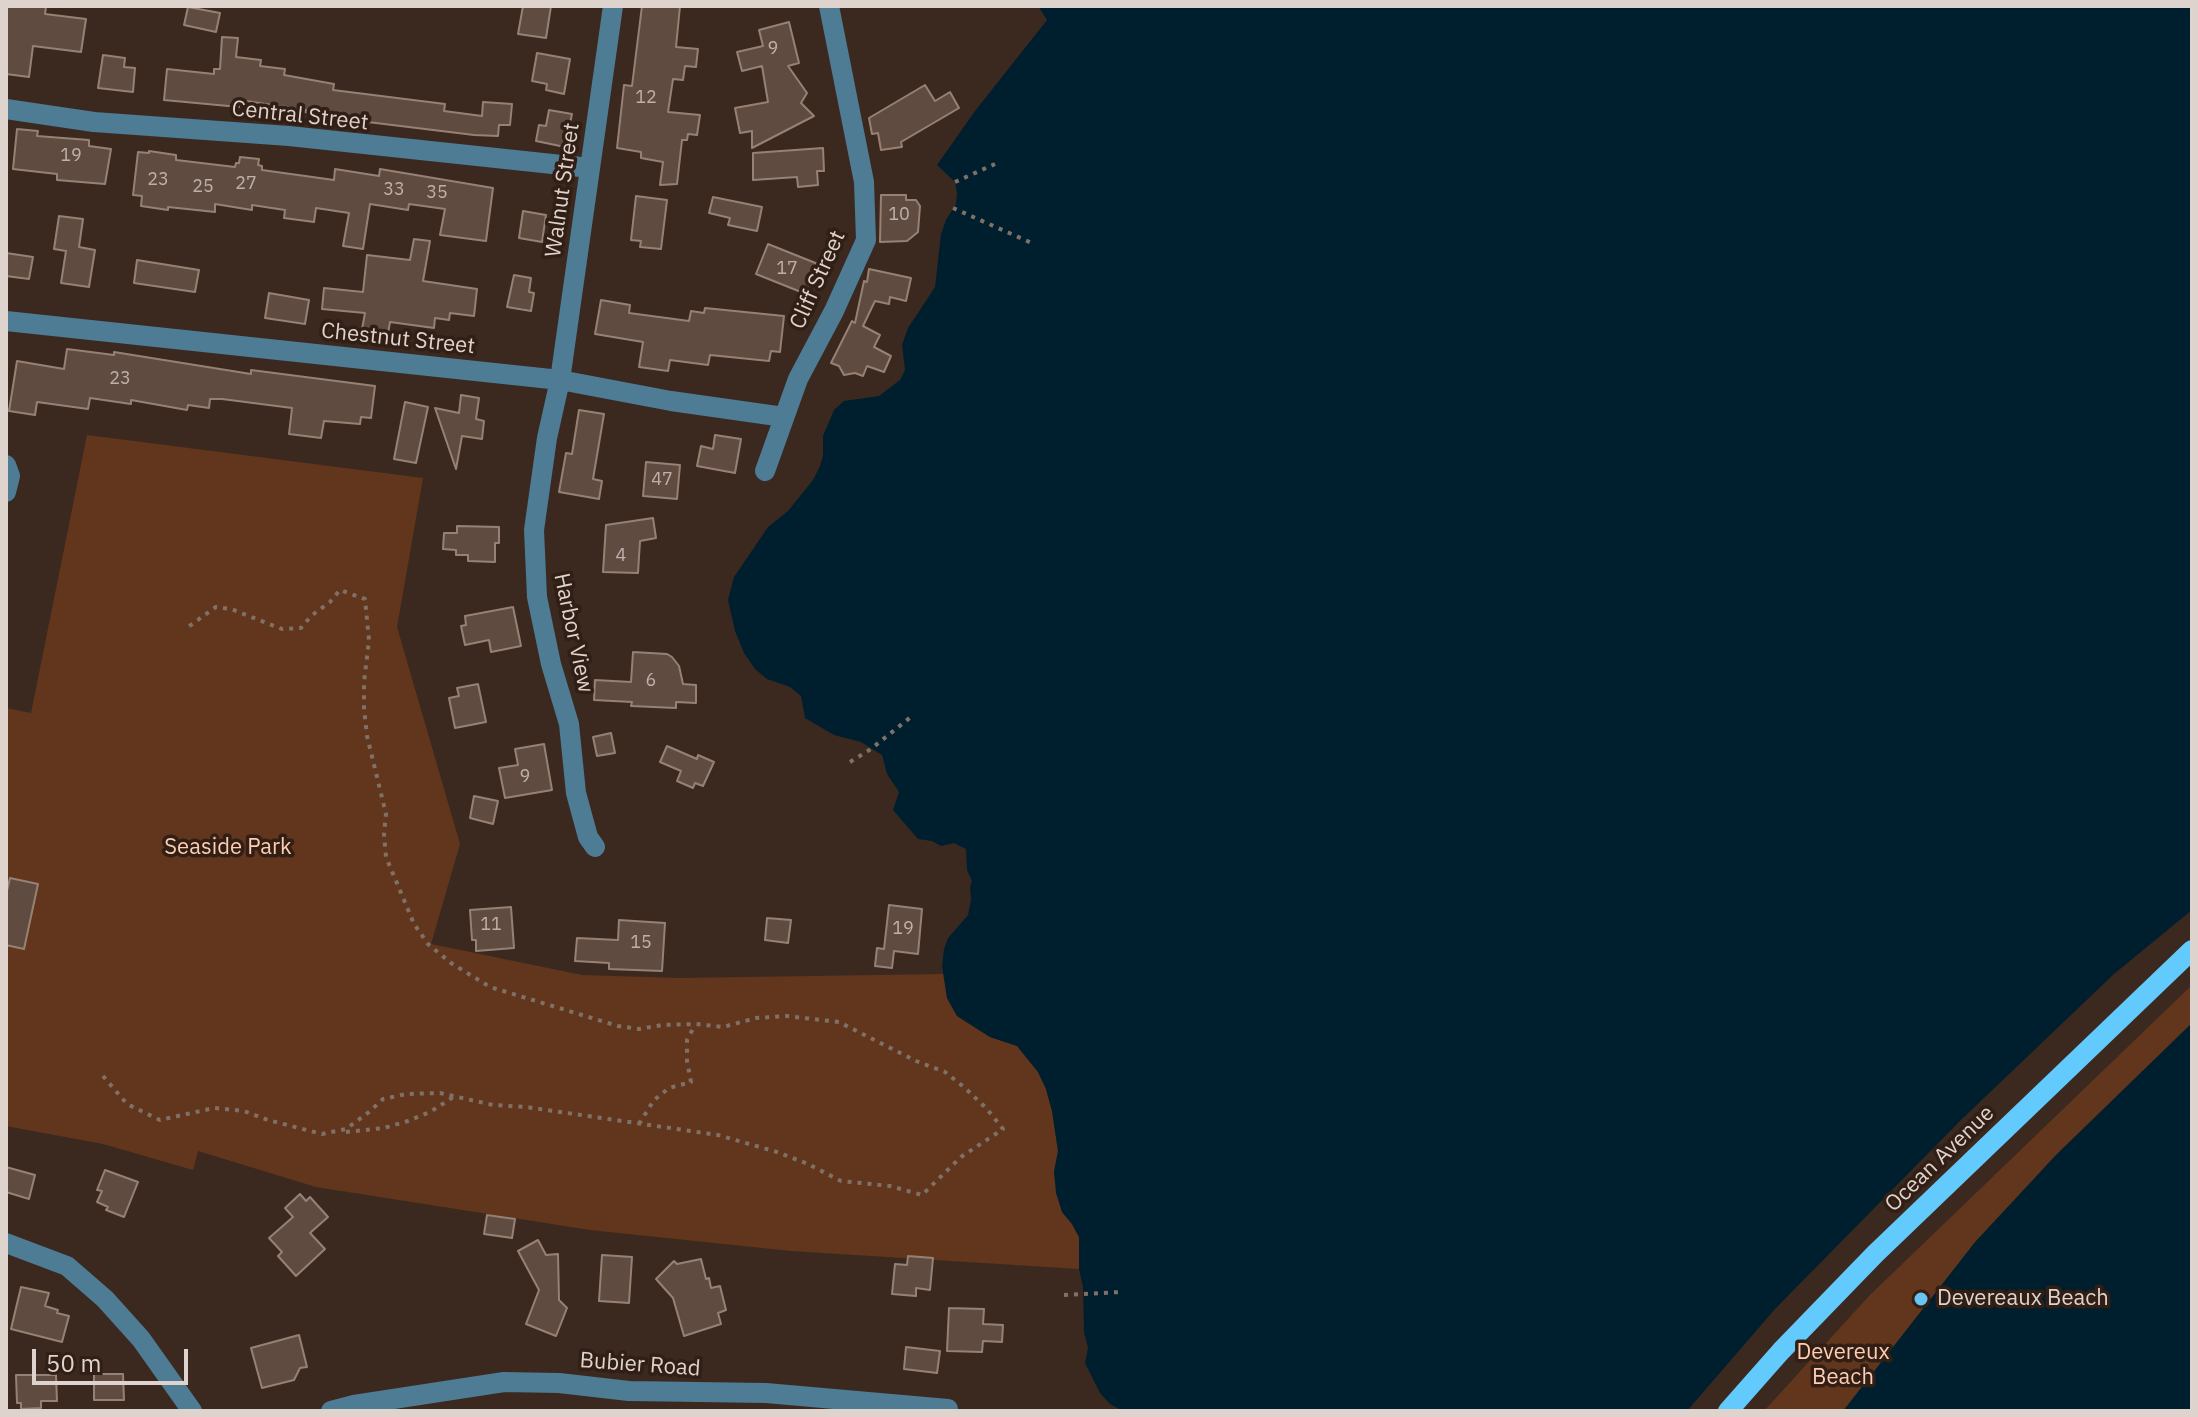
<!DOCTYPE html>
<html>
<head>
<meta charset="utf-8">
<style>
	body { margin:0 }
	#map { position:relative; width:2198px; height:1417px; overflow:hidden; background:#3b291f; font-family:"IBM Plex Sans",sans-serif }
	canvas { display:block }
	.frame { position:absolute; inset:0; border:8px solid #dfd3cd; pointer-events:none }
	.scale { position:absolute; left:32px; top:1349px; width:156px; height:36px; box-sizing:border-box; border:4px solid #dfd3cd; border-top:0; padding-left:10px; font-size:24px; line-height:28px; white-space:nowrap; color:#dfd3cd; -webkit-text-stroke:6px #311f15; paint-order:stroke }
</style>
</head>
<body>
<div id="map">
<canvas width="2198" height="1417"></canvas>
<div class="frame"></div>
<div class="scale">50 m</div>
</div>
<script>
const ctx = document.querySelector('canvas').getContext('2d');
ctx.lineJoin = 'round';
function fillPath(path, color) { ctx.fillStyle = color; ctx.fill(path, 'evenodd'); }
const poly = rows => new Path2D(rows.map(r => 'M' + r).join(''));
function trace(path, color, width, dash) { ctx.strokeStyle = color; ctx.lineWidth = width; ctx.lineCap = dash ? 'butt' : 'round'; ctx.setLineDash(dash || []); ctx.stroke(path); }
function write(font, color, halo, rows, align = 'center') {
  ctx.font = font + ' "IBM Plex Sans",sans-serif'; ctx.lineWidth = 7; ctx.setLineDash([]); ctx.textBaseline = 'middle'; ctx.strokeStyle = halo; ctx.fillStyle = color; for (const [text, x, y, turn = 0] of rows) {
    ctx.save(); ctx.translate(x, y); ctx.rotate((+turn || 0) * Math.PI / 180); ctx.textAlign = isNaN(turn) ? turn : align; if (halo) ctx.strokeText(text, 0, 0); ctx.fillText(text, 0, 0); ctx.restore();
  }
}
fillPath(poly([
	[87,435,423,478,397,627,460,844,431,944,582,975,680,978,944,974,947,998,957,1016,990,1037,1017,1046,1038,1072,1046,1089,1052,1111,1058,1151,1054,1172,1062,1212,1072,1224,1079,1237,1079,1269,791,1251,590,1230,316,1187,198,1151,193,1170,103,1144,6,1126,6,708,31,713],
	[2192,985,2192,1023,2055,1156,1843,1411,1764,1411,1869,1296]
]), '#62361d');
fillPath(poly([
	[1038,6,2192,6,2192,910,2114,974,1962,1119,1775,1309,1687,1411,1123,1411,1110,1404,1100,1393,1085,1363,1088,1348,1084,1332,1083,1287,1079,1269,1079,1237,1072,1224,1062,1212,1056,1193,1054,1172,1058,1151,1052,1111,1046,1089,1038,1072,1017,1046,990,1037,957,1016,947,998,942,966,944,949,948,938,968,915,971,900,970,887,972,881,967,870,966,849,954,843,941,846,932,841,918,839,893,810,899,792,887,774,882,755,861,742,834,735,805,718,801,696,790,687,767,679,755,669,744,653,735,631,728,600,734,577,768,527,788,511,813,480,820,466,823,456,823,436,834,410,844,401,879,396,900,380,905,370,902,345,908,328,935,287,941,234,946,220,956,204,957,194,955,182,937,165,975,111,1047,20],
	[2192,1023,2192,1411,1843,1411,1975,1242,2055,1156]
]), '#001f2e');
const building = poly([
	[6,6,46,7,45,14,86,19,81,52,33,46,29,77,6,74,6,6],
	[523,6,551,6,546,38,518,34,523,6],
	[642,6,680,6,676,47,698,49,696,67,685,66,683,80,673,79,668,112,700,115,697,135,688,134,687,140,682,140,677,184,660,185,663,162,641,158,641,152,617,148,624,85,632,86,642,6],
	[188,7,220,13,216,32,184,25,188,7],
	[789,22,799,63,788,66,807,93,801,103,814,116,752,148,752,131,740,133,735,108,768,102,762,66,742,71,737,52,763,46,759,30,789,22],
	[222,37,238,38,236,57,261,60,260,66,285,69,284,75,334,84,333,90,445,104,444,111,482,116,483,102,512,104,510,125,499,125,498,136,474,135,335,118,305,112,306,110,239,100,239,107,164,100,167,69,214,74,214,69,220,69,222,37],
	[537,53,570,59,564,94,546,90,547,84,532,81,537,53],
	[103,55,125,58,124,67,135,68,133,92,98,88,103,55],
	[925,85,935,101,950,92,959,108,901,142,902,147,881,150,878,133,872,134,869,118,925,85],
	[549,110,572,114,565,147,536,141,539,125,546,126,549,110],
	[17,129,38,131,37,136,89,140,89,146,111,149,105,184,57,180,57,174,13,169,17,129],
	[823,148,824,171,817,171,818,185,798,187,797,177,753,180,753,153,823,148],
	[149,151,176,155,176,160,235,167,236,163,239,163,240,157,259,159,258,165,262,166,262,170,334,180,335,169,379,176,380,169,493,188,486,241,440,235,445,209,409,204,408,210,370,204,363,249,343,246,349,213,316,208,314,222,284,218,285,210,252,205,252,210,215,204,215,212,168,207,168,210,141,206,142,196,133,195,138,152,149,153,149,151],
	[881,195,906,195,906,200,916,200,920,206,918,232,907,241,880,242,881,195],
	[636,196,667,200,661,249,640,247,641,241,631,240,636,196],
	[713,197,762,207,757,231,728,225,730,218,709,213,713,197],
	[523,211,546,215,542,242,519,238,523,211],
	[59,216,83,219,79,247,95,250,89,287,61,283,66,251,54,249,59,216],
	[414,239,430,241,423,281,477,289,474,316,450,313,449,320,435,318,434,328,390,322,388,334,362,329,365,313,322,309,324,288,363,292,367,255,410,260,414,239],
	[768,244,818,264,806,294,756,274,768,244],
	[6,253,33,257,29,279,6,276,6,253],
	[137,260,199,270,195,292,134,283,137,260],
	[869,269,911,278,906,301,890,297,889,304,875,301,863,326,880,335,874,347,891,356,884,372,867,366,863,376,855,373,844,375,839,366,831,363,852,321,855,323,864,281,867,282,869,269],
	[514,275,531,278,529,292,534,293,531,311,507,307,514,275],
	[269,293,309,300,305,324,265,318,269,293],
	[601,300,630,305,629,313,689,321,691,311,704,313,705,308,784,316,780,352,771,351,769,361,710,355,708,365,670,360,668,371,639,367,643,342,595,334,601,300],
	[67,349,114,355,114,352,251,374,251,370,375,386,371,418,361,417,360,424,324,421,321,438,289,434,292,408,222,399,210,399,209,408,188,405,187,410,131,400,131,404,90,398,88,409,37,402,35,415,9,411,17,361,64,369,67,349],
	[461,395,479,398,476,419,484,421,482,439,462,436,456,469,435,408,459,413,461,395],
	[405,402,428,407,416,463,394,459,405,402],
	[579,410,604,414,593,479,602,481,599,499,559,492,566,453,572,454,579,410],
	[715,435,741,439,735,473,697,466,701,446,713,449,715,435],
	[646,462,680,465,677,499,643,496,646,462],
	[653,518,656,538,640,541,638,573,603,572,606,525,653,518],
	[457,526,499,527,499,543,495,543,495,562,468,561,468,555,456,555,456,550,443,549,444,533,457,533,457,526],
	[513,607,521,646,491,652,489,640,465,645,461,626,466,625,465,616,513,607],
	[633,652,667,654,672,657,679,666,683,684,696,685,696,703,676,702,676,708,631,706,632,702,594,700,595,680,631,682,633,652],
	[478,684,486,722,455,728,449,698,459,696,457,688,478,684],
	[611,733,615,753,597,756,593,737,611,733],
	[544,744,552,790,505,798,499,768,518,765,515,749,544,744],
	[667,746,697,759,698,755,714,762,703,786,695,783,693,788,677,781,681,771,660,762,667,746],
	[474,796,498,801,493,824,470,818,474,796],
	[10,878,38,884,24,949,6,945,6,895,10,878],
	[889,905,922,909,918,954,894,951,892,968,875,966,877,948,884,949,889,905],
	[511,907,514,948,476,951,476,940,472,940,470,910,511,907],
	[767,918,791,920,788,943,765,940,767,918],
	[619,920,665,923,662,971,609,969,609,963,575,961,577,938,618,940,619,920],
	[6,1167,35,1175,29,1199,6,1192,6,1167],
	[105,1170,138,1182,124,1217,106,1210,108,1207,97,1202,102,1191,97,1190,105,1170],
	[300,1194,306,1201,310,1197,328,1217,310,1233,325,1249,296,1276,278,1256,282,1252,269,1238,293,1217,285,1208,300,1194],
	[487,1215,515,1219,512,1238,484,1234,487,1215],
	[538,1240,546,1255,558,1254,559,1300,567,1308,556,1336,526,1324,539,1290,518,1251,538,1240],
	[602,1255,632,1257,629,1303,599,1301,602,1255],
	[908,1256,933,1258,930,1290,916,1288,916,1296,892,1294,895,1264,907,1265,908,1256],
	[701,1259,706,1279,709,1278,711,1288,720,1286,726,1310,718,1313,721,1324,684,1336,673,1298,656,1279,674,1261,677,1264,701,1259],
	[21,1287,49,1293,45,1306,58,1310,57,1313,69,1316,62,1342,11,1329,21,1287],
	[949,1308,984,1309,983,1324,1003,1325,1002,1342,983,1341,982,1352,947,1351,949,1308],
	[299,1335,307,1367,300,1368,294,1380,262,1388,251,1348,299,1335],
	[906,1347,940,1351,937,1373,904,1369,906,1347],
	[94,1374,123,1374,124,1400,94,1400,94,1374],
	[16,1375,56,1375,57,1401,41,1401,41,1408,21,1409,21,1403,17,1403,16,1375]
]);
fillPath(building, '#5f4b40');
trace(building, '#978175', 2);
trace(poly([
	[955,182,995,164],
	[953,208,1034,244],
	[850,762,871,749,912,716],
	[103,1076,127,1104,160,1120,214,1108,244,1111,268,1120,322,1134,346,1129,369,1112,383,1099,406,1094,440,1093,493,1105,526,1107,718,1135,777,1152,808,1164,841,1181,890,1186,922,1195,961,1157,1003,1129,987,1109,964,1087,945,1072,916,1061,839,1022,786,1016,756,1018,723,1027,696,1024,662,1025,639,1029,618,1026,490,987,451,963,428,944,414,924,386,857,384,834,386,814,367,736,364,708,364,682,369,640,365,599,340,590,330,602,311,616,301,628,282,629,231,609,216,607,188,627],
	[639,1124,654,1100,669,1088,691,1082,687,1061,687,1040,695,1025],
	[346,1132,384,1128,408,1121,430,1112,455,1096],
	[1064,1295,1121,1292]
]), '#807168', 4, [4, 6]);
trace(poly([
	[6,109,94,122,289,136,590,168],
	[6,321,560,380,671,401,784,417],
	[6,465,10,476,6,492],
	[765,471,798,379,834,311,866,240,864,182,829,6],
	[595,847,588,837,576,793,569,724,551,664,537,597,534,530,547,438,560,380,613,6],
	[6,1243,67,1266,105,1299,141,1339,192,1411],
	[331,1411,354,1405,504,1382,559,1383,629,1391,766,1393,948,1409]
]), '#4d7c94', 20);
trace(poly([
	[1728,1411,1781,1351,1875,1254,2192,950]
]), '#62cafc', 20);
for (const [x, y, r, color] of [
	[1921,1299,8,"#69c4f1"]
]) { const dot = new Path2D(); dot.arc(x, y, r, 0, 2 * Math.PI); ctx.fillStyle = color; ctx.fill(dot); trace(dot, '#311f15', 3); }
write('18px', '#bfb1aa', null, [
	["9",773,49],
	["12",646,98],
	["19",71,156],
	["23",158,180],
	["27",246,184],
	["25",203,187],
	["33",394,190],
	["35",437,193],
	["10",899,215],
	["17",787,269],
	["23",120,379],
	["47",662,480],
	["4",621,556],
	["6",651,681],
	["9",525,777],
	["11",491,925],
	["19",903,929],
	["15",641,943]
]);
write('22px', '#dfd3cd', '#311f15', [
	["Central Street",300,116,6],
	["Walnut Street",563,190,-82],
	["Cliff Street",818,280,-66],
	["Chestnut Street",398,339,6],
	["Harbor View",573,633,78],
	["Ocean Avenue",1940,1159,-44],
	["Bubier Road",640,1365,4]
]);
write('22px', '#fecdb2', '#311f15', [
	["Seaside Park",228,848],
	["Devereux",1843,1353],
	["Beach",1843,1378]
]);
write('22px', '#dfd3cd', '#311f15', [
	["Devereaux Beach",1937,1299]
], 'left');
</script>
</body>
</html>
